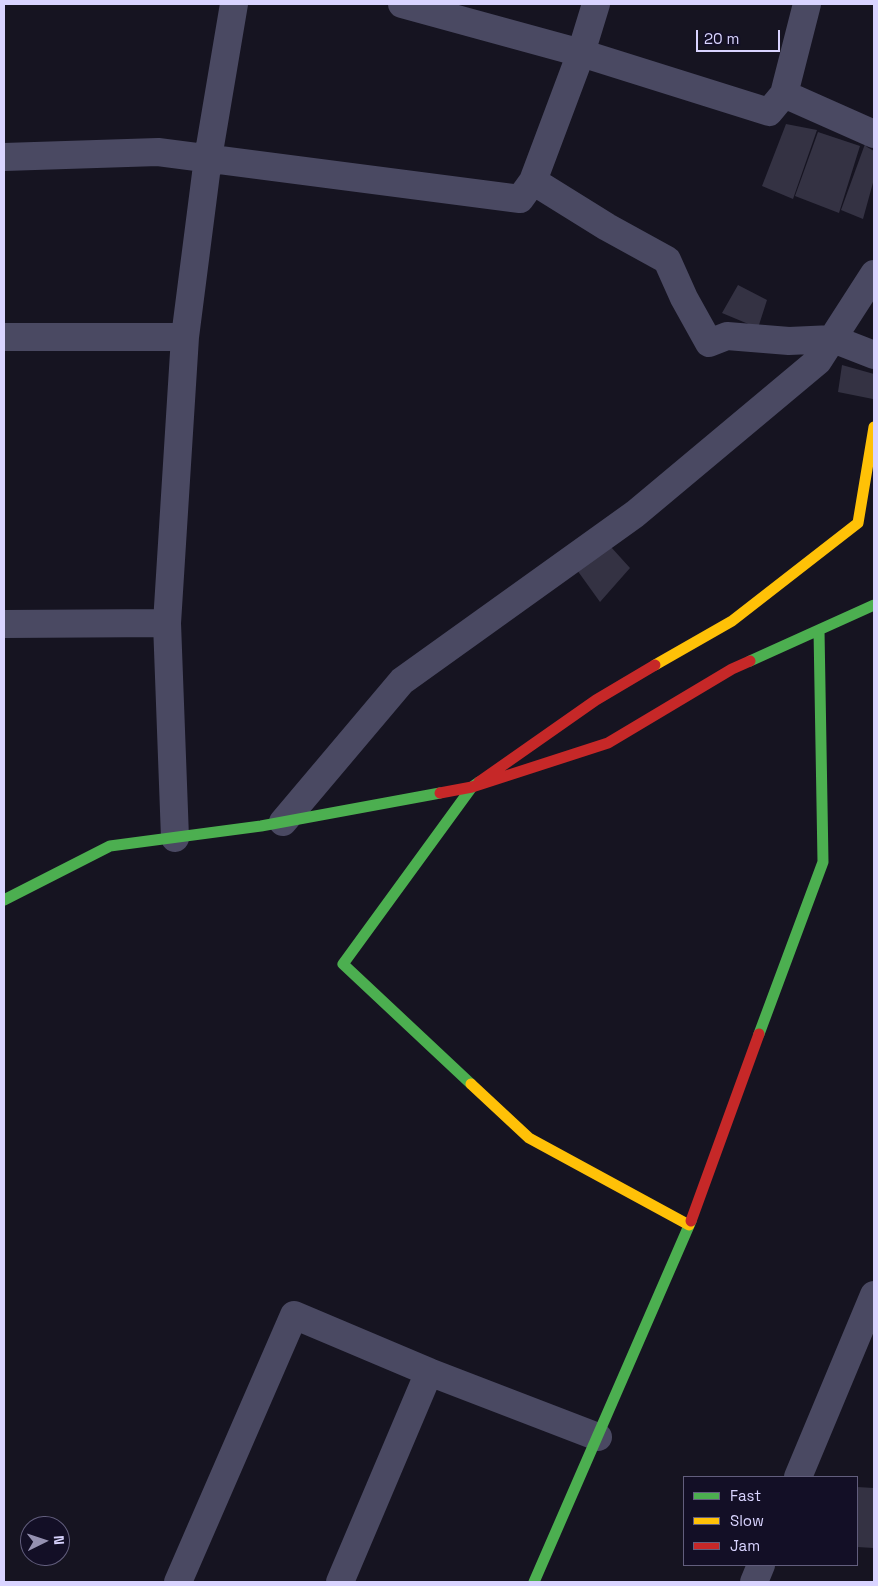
<!DOCTYPE html>
<html>
<head>
<meta charset="utf-8">
<style>
	body { margin:0 }
	#map { position:relative; width:878px; height:1586px; overflow:hidden; background:#161421; font-family:"Space Grotesk",sans-serif }
	canvas { display:block }
	.frame { position:absolute; inset:0; border:5px solid #d9d4ff; pointer-events:none }
	.legend { position:absolute; left:683px; top:1476px; width:175px; height:90px; box-sizing:border-box; background:#130f26; border:1px solid #625e7d; margin:0; padding:6px 9px; list-style:none; font-size:15px; color:#d9d4ff }
	.legend li { display:flex; align-items:center; gap:10px; height:25px }
	.legend b { width:25px; border:1px solid #625e7d }
	.north { position:absolute; left:20px; top:1516px; width:50px; height:50px; box-sizing:border-box; background:#130f26; border:1px solid #625e7d; border-radius:50%; rotate:86deg; font-size:14px; font-weight:700; line-height:20px; text-align:center; color:#d9d4ff }
	.north::after { content:''; display:block; margin:auto; width:18px; height:22px; background:#9591b1; clip-path:polygon(50% 0,100% 100%,50% 72%,0 100%) }
	.scale { position:absolute; left:696px; top:30px; width:84px; height:22px; box-sizing:border-box; border:2px solid #d9d4ff; border-top:0; padding-left:6px; font-size:15px; line-height:18px; white-space:nowrap; color:#d9d4ff; -webkit-text-stroke:4px #130f26; paint-order:stroke }
</style>
</head>
<body>
<div id="map">
<canvas width="878" height="1586"></canvas>
<div class="frame"></div>
<ul class="legend">
<li><b style="height:6px;background:#4caf50"></b>Fast</li>
<li><b style="height:6px;background:#ffc107"></b>Slow</li>
<li><b style="height:6px;background:#c62828"></b>Jam</li>
</ul>
<div class="north">N</div>
<div class="scale">20 m</div>
</div>
<script>
const ctx = document.querySelector('canvas').getContext('2d');
ctx.lineJoin = 'round';
function fillPath(path, color) { ctx.fillStyle = color; ctx.fill(path, 'evenodd'); }
const poly = rows => new Path2D(rows.map(r => 'M' + r).join(''));
function trace(path, color, width, dash) { ctx.strokeStyle = color; ctx.lineWidth = width; ctx.lineCap = dash ? 'butt' : 'round'; ctx.setLineDash(dash || []); ctx.stroke(path); }
fillPath(poly([
	[786,124,817,130,793,199,762,186],
	[818,132,860,146,839,213,795,196],
	[865,144,867,147,874,151,874,179,863,219,841,210],
	[738,285,767,300,758,328,722,313],
	[842,365,874,374,873,399,838,392],
	[611,547,630,568,600,602,577,570],
	[857,1487,874,1488,874,1548,857,1547]
]), '#343243');
trace(poly([
	[402,4,581,53,769,112,784,94,807,4],
	[784,94,874,134],
	[4,157,158,152,520,199,533,181,581,53,596,4],
	[533,181,607,227,667,260,684,298,709,343,727,336,789,341,833,339,874,355],
	[4,337,185,337],
	[4,624,167,623],
	[283,822,402,681,635,514,818,361,874,274],
	[175,838,167,623,185,337,208,158,234,4],
	[798,1477,874,1295],
	[178,1582,294,1315,429,1372,598,1437],
	[340,1582,429,1372],
	[754,1582,761,1565]
]), '#4a4962', 28);
trace(poly([
	[750,661,874,605],
	[4,900,110,846,261,826,440,793],
	[759,1034,823,862,819,630],
	[471,1084,343,964,472,787,479,782],
	[534,1582,691,1221]
]), '#4caf50', 11);
trace(poly([
	[655,665,732,621,858,523,874,427],
	[471,1084,529,1138,689,1225]
]), '#ffc107', 11);
trace(poly([
	[479,782,596,700,655,665],
	[440,793,472,787,608,743,732,669,750,661],
	[691,1221,759,1034]
]), '#c62828', 11);
</script>
</body>
</html>
